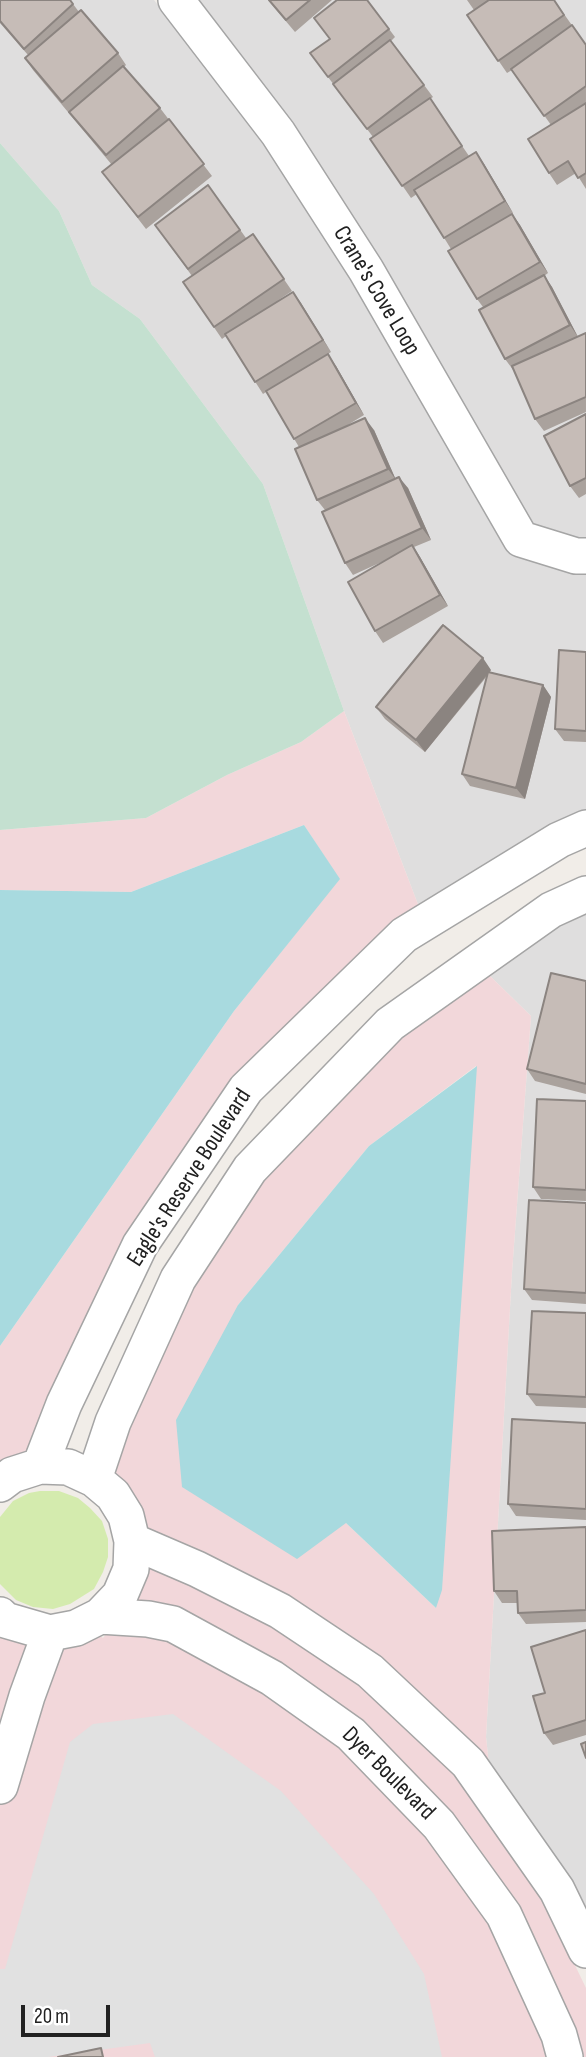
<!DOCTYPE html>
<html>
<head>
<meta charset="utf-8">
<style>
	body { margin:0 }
	#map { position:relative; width:586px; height:2057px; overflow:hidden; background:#f1ede8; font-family:"Sofia Sans Condensed",sans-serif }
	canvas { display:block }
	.scale { position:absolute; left:21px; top:2005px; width:89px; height:32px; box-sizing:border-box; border:4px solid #212121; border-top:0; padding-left:9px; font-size:21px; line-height:24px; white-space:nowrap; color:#212121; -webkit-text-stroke:5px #fff; paint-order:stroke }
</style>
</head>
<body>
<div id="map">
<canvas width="586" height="2057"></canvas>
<div class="scale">20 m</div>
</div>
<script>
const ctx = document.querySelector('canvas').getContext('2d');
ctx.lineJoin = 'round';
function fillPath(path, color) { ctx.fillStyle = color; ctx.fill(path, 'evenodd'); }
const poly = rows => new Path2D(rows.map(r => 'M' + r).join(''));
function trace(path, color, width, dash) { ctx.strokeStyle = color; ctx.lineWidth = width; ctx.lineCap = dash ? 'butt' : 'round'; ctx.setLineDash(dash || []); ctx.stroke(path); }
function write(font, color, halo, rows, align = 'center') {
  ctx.font = font + ' "Sofia Sans Condensed",sans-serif'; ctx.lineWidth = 5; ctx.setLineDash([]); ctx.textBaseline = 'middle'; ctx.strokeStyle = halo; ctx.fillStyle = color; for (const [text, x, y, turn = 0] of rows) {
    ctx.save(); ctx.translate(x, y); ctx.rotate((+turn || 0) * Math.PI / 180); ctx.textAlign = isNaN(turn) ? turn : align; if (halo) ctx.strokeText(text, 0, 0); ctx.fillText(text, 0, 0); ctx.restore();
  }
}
fillPath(poly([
	[0,0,154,0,264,141,351,278,506,545,586,570,586,811,419,907,344,711,263,484,140,319,92,285,59,211,0,143],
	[196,0,586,0,586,540,579,540,534,526],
	[586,911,586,1911,569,1877,489,1765,486,1737,512,1272,531,1016,488,974,560,923]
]), '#dfdede');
fillPath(poly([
	[344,711,419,907,231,1081,26,1454,0,1463,0,1346,234,1011,339,879,304,825,131,892,0,890,0,830,146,818,227,775,301,742],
	[488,974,531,1016,512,1272,486,1737,489,1765,148,1530,141,1509,114,1474,129,1427,193,1286,264,1178,402,1035],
	[476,1066,436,1608,346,1523,238,1305,369,1146],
	[148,1565,270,1623,359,1682,454,1773,542,1897,586,1988,586,2057,583,2057,575,2029,454,1817,135,1603],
	[108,1632,166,1638,262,1690,339,1744,425,1834,488,1922,543,2039,548,2057,0,2057,0,1635,99,1635,103,1638]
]), '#f2d7da');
fillPath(poly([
	[40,1491,59,1491,78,1498,90,1508,102,1521,108,1539,108,1557,103,1572,94,1589,70,1604,53,1609,33,1607,16,1600,0,1584,0,1517,13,1501,29,1493]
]), '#d4ebae');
fillPath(poly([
	[0,143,59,211,92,285,140,319,263,484,344,711,301,742,227,775,146,818,0,830]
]), '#c4e0d0');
fillPath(poly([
	[173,1714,281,1791,374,1894,424,1974,442,2057,155,2057,150,2043,48,2057,0,2057,0,1969,5,1969,70,1742,93,1724]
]), '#e1e1e1');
fillPath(poly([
	[304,825,340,879,234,1011,0,1346,0,890,131,892],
	[477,1066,442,1590,436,1608,346,1523,297,1559,182,1487,176,1420,238,1305,369,1146]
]), '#a8dadf');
const minor = poly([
	[176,0,278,133,366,270,521,539,576,556,586,556],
	[40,1466,64,1404,140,1245,246,1089,404,935,559,840,586,828],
	[94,1479,113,1422,178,1279,250,1169,390,1024,551,910,586,894],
	[0,1484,12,1475,40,1466,68,1467,94,1479,113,1495,126,1516,132,1541,131,1569,120,1595,100,1616,76,1628,50,1633,5,1620,0,1615],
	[132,1541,197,1569,280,1611,370,1671,468,1763,557,1890,586,1950],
	[100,1616,148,1619,173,1624,272,1678,351,1734,439,1825,504,1915,559,2035,565,2057],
	[0,1786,27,1696,50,1633]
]);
trace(minor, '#a5a5a5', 38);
trace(minor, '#fff', 35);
fillPath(poly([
	[0,0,73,4,79,12,118,53,126,65,124,67,160,108,212,176,146,229,102,172,112,165,33,70,25,58,28,55,0,23],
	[268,0,332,0,295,32],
	[467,0,554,0,586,45,586,189,576,173,557,185,549,173,551,125,512,70,507,73,467,15,474,10],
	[389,29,395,37,391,41,433,97,430,99,469,156,476,152,484,164,513,213,512,214,520,225,548,273,544,276,552,287,578,337,586,333,586,412,544,431,535,419,514,371,505,359,483,307,477,299,451,249,417,194,411,198,370,139,373,137,310,53],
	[208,185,246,238,253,234,292,291,277,301,293,292,331,352,307,367,336,366,364,415,341,429,374,430,395,478,408,488,431,540,414,547,420,557,448,606,383,643,375,631,386,560,353,575,345,563,325,510,317,500,299,447,266,392,263,394,226,336,222,339,183,282,192,276,155,225],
	[586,414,586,494,579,498,570,486],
	[586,652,586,742,564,741,555,729],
	[491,670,490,672,543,685,551,697,525,799,470,786,462,774,488,675,425,752,385,719,376,707],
	[586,981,586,1094,535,1081,527,1069],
	[586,1101,586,1201,541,1199,533,1187],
	[586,1203,586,1304,532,1300,524,1289],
	[586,1313,586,1408,536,1406,527,1394],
	[586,1423,586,1520,516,1516,508,1504],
	[586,1527,586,1622,526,1624,518,1613,517,1603,502,1603,494,1591],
	[586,1630,586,1735,553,1745,544,1733,545,1693]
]), '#aaa29d');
fillPath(poly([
	[476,152,484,164,513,213,505,201],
	[512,214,520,225,548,273,540,262],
	[544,275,552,287,578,337,570,325],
	[293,292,301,303,331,352,323,340],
	[328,354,336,366,364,415,356,403],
	[365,418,374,430,396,480,388,469],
	[399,477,408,488,431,540,422,528],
	[412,545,420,557,448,606,440,595],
	[483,658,491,670,425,752,416,740],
	[543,685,551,697,525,799,516,788]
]), '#8b8480');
const building = poly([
	[0,0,70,0,73,4,24,49,0,21,0,0],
	[269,0,310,0,286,20,269,0],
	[337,0,367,0,389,29,328,77,310,53,330,39,314,18,337,0],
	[489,0,554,0,564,15,498,61,467,15,489,0],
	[81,10,118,53,62,102,25,58,81,10],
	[572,25,586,45,586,86,544,116,511,69,572,25],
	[390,40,424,85,367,129,333,84,390,40],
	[123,66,160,108,106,155,69,112,123,66],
	[430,98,462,146,402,186,370,139,430,98],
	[586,103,586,173,578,178,568,161,549,173,528,139,586,103],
	[169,119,204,164,138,217,102,172,169,119],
	[476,152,505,201,444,238,414,190,476,152],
	[208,185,240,230,188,269,155,225,208,185],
	[512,214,540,262,477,299,448,251,512,214],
	[253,234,284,279,214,327,183,282,253,234],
	[544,275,570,325,505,359,479,310,544,275],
	[293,292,323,340,255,382,225,334,293,292],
	[586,333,586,397,535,419,512,366,586,333],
	[328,354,356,403,294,439,266,391,328,354],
	[586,414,586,478,570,486,544,436,586,414],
	[365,418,388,469,317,500,295,449,365,418],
	[399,477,422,528,345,563,322,512,399,477],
	[412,545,440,595,375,631,348,582,412,545],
	[443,625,483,658,416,740,376,707,443,625],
	[559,650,586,652,586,731,555,729,559,650],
	[488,672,543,685,516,788,462,774,488,672],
	[551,973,586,981,586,1084,527,1069,551,973],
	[537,1099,586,1101,586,1190,533,1187,537,1099],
	[529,1200,586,1203,586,1293,524,1289,529,1200],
	[532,1311,586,1313,586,1397,527,1394,532,1311],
	[512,1419,586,1423,586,1509,508,1504,512,1419],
	[586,1527,586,1610,518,1613,517,1591,494,1591,492,1531,586,1527],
	[586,1630,586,1720,544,1733,533,1696,545,1693,531,1647,586,1630],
	[586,1742,586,1758,581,1744,586,1742],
	[101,2048,103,2057,58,2057,101,2048]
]);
fillPath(building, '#c6bcb7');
trace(building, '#8b8480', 2);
write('24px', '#212121', '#fff', [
	["Crane's Cove Loop",376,291,59],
	["Eagle's Reserve Boulevard",190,1178,-57],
	["Dyer Boulevard",388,1774,45]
]);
</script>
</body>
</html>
